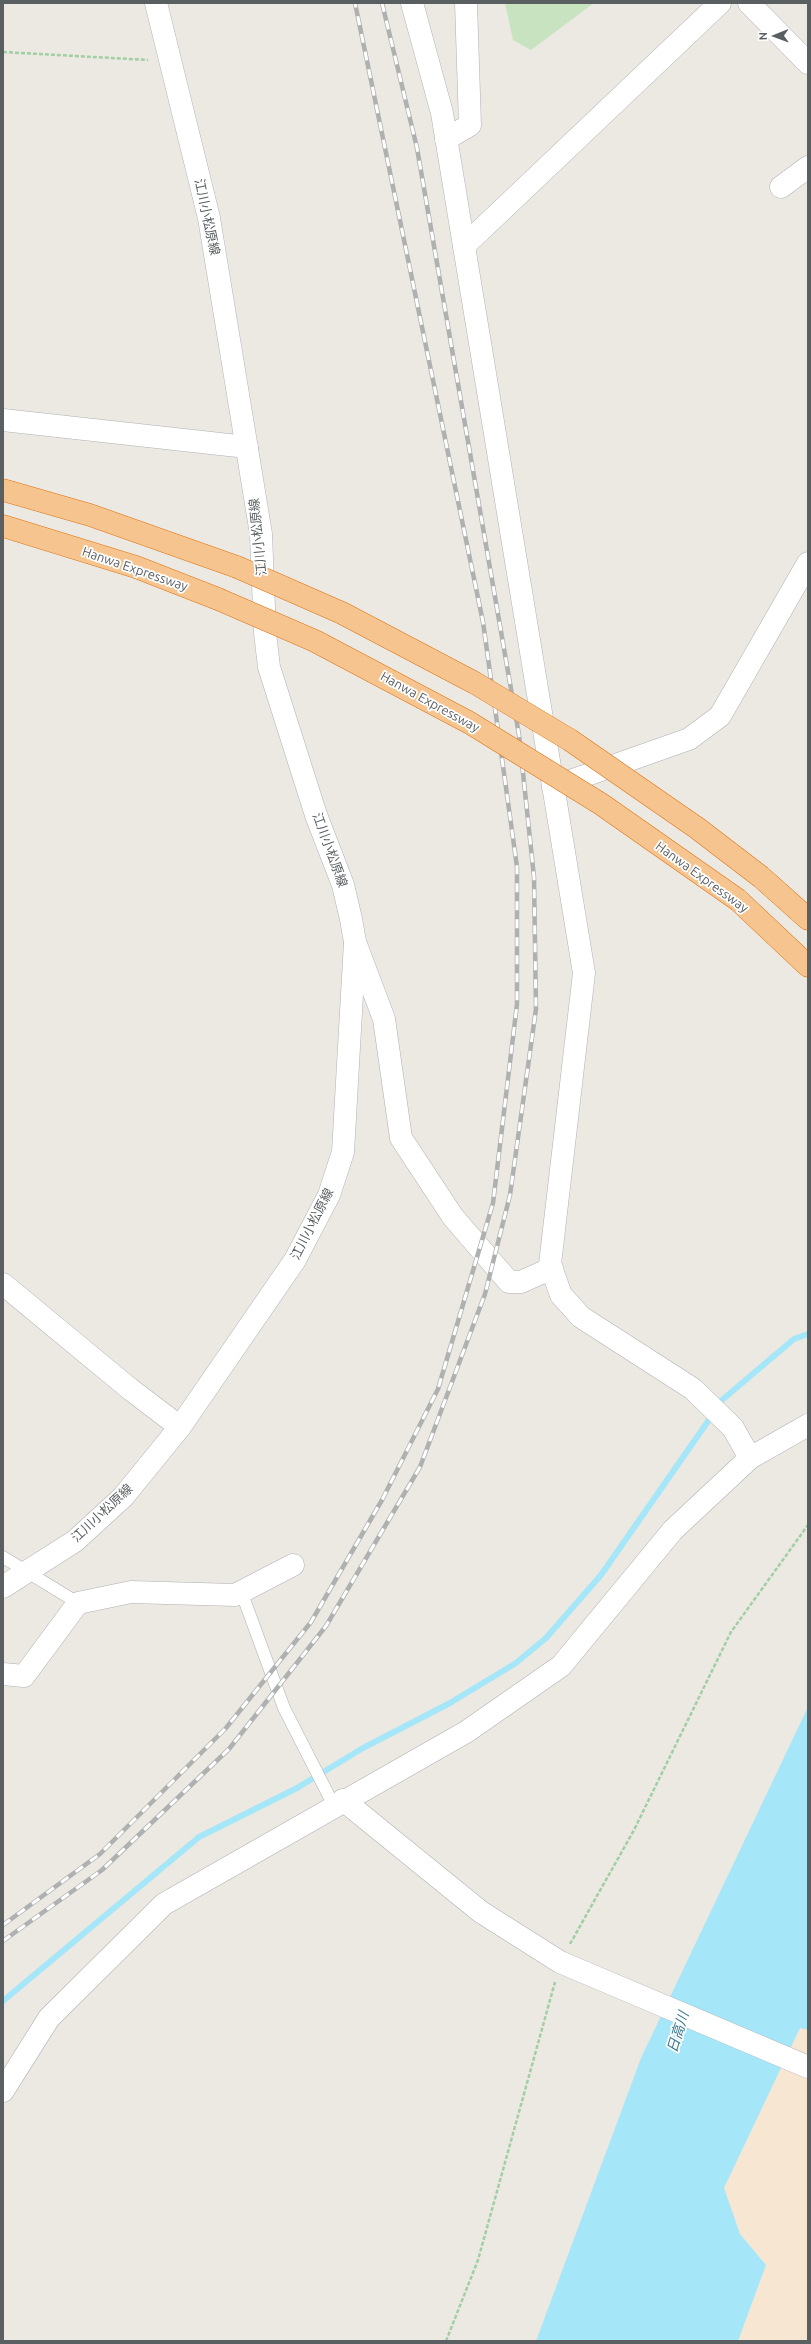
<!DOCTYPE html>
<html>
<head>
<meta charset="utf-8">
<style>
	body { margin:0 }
	#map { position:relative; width:811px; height:2344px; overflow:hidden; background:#ece8e2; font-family:Ubuntu,sans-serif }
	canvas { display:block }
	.frame { position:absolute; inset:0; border:4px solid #5a5f62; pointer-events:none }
	.north { position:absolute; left:755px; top:16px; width:40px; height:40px; -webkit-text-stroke:3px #fff; paint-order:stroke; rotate:269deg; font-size:11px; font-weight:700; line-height:16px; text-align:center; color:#5a5f62 }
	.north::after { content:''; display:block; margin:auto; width:14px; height:18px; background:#5a5f62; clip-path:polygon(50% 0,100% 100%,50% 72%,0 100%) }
</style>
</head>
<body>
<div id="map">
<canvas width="811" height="2344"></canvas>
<div class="frame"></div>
<div class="north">N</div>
</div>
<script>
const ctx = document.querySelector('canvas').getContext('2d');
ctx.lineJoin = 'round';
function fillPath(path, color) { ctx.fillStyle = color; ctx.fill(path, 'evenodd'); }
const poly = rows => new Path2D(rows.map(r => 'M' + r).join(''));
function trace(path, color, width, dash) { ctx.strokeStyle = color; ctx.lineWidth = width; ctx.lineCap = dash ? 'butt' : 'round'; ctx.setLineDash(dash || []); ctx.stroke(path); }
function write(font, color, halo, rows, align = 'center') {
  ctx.font = font + ' Ubuntu,"Noto Sans JP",sans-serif'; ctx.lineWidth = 3.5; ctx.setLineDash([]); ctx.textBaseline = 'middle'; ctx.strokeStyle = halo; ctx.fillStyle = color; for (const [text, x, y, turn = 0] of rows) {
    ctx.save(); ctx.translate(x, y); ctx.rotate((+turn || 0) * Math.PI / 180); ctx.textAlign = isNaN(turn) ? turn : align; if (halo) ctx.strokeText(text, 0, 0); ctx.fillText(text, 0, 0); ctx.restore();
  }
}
fillPath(poly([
	[505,3,594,3,531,50,513,40]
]), '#c7e3c0');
fillPath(poly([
	[800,2028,808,2030,808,2341,738,2341,766,2265,740,2234,724,2188]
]), '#f7e6d2');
fillPath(poly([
	[808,1707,808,2030,800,2028,724,2188,740,2234,766,2265,738,2341,536,2341,641,2058]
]), '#a5e7f9');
trace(poly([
	[718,1407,722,1400,794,1339,808,1334],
	[3,2001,199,1837,297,1788,363,1748,450,1703,516,1663,546,1638,601,1575,713,1414]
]), '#a5e7f9', 6);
const service = poly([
	[3,1557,78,1603],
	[241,1591,284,1708,334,1806]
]);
const minor = poly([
	[749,3,808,63],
	[446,139,470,125,466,3],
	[781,187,808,167],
	[464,246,720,3],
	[3,1284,130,1389,180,1427],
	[3,1674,24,1676,78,1603,131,1592,235,1595,293,1565]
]);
const tertiary = poly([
	[412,3,442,113,584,973,550,1264,561,1295,581,1317,693,1389,733,1428,750,1458],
	[3,420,247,447],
	[553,787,689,739,720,716,808,563],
	[355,942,384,1019,401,1138,453,1217,509,1282,521,1282,552,1268],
	[343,1800,481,1912,560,1962,808,2067],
	[3,2091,49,2018,164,1904,466,1732,561,1666,673,1530,750,1458,808,1425]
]);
const secondary = poly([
	[3,1587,75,1541,123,1497,180,1427,295,1260,329,1195,343,1152,355,942,351,919,343,885,316,815,269,667,265,633,261,534,209,218,156,3]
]);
const motorway = poly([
	[3,490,90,515,237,567],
	[3,526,136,567,218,599],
	[761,877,808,919],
	[738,900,808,966]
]);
trace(service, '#aeb1b4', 13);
trace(minor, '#aeb1b4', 23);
trace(tertiary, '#aeb1b4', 23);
trace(secondary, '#afb3b7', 23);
trace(motorway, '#e0700e', 23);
trace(poly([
	[3,52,148,60],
	[570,1944,634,1830,731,1632,808,1525],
	[446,2341,478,2260,555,1982]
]), '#a1cfa3', 2.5, [4, 2]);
trace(service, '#fff', 12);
trace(minor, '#fff', 22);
trace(tertiary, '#fff', 22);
trace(secondary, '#fff', 22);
trace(motorway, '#f6c58f', 22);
const rail = poly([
	[3,1925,100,1854,226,1728,311,1622,382,1500,438,1389,493,1203,517,1004,517,867,483,622,355,3],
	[3,1941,102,1870,229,1749,326,1626,420,1467,485,1294,510,1195,536,1009,534,877,519,735,417,148,382,3]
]);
trace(rail, '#afb0b0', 4.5);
trace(rail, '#fff', 3, [9]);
const motorwayBridge = poly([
	[237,567,342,613,475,683,570,740,697,828,761,877],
	[218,599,315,641,470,723,601,804,738,900]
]);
trace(motorwayBridge, '#e0700e', 23, []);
trace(motorwayBridge, '#f6c58f', 22);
write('13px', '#5a5f62', '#fff', [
	["江川小松原線",207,217,78],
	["江川小松原線",258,537,-96],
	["Hanwa Expressway",135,569,19],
	["Hanwa Expressway",430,702,29],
	["江川小松原線",330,850,70],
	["Hanwa Expressway",702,877,36],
	["江川小松原線",312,1224,-63],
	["江川小松原線",102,1513,-43]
]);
write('italic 14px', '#3b7890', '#fff', [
	["日高川",678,2032,-73]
]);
</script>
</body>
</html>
